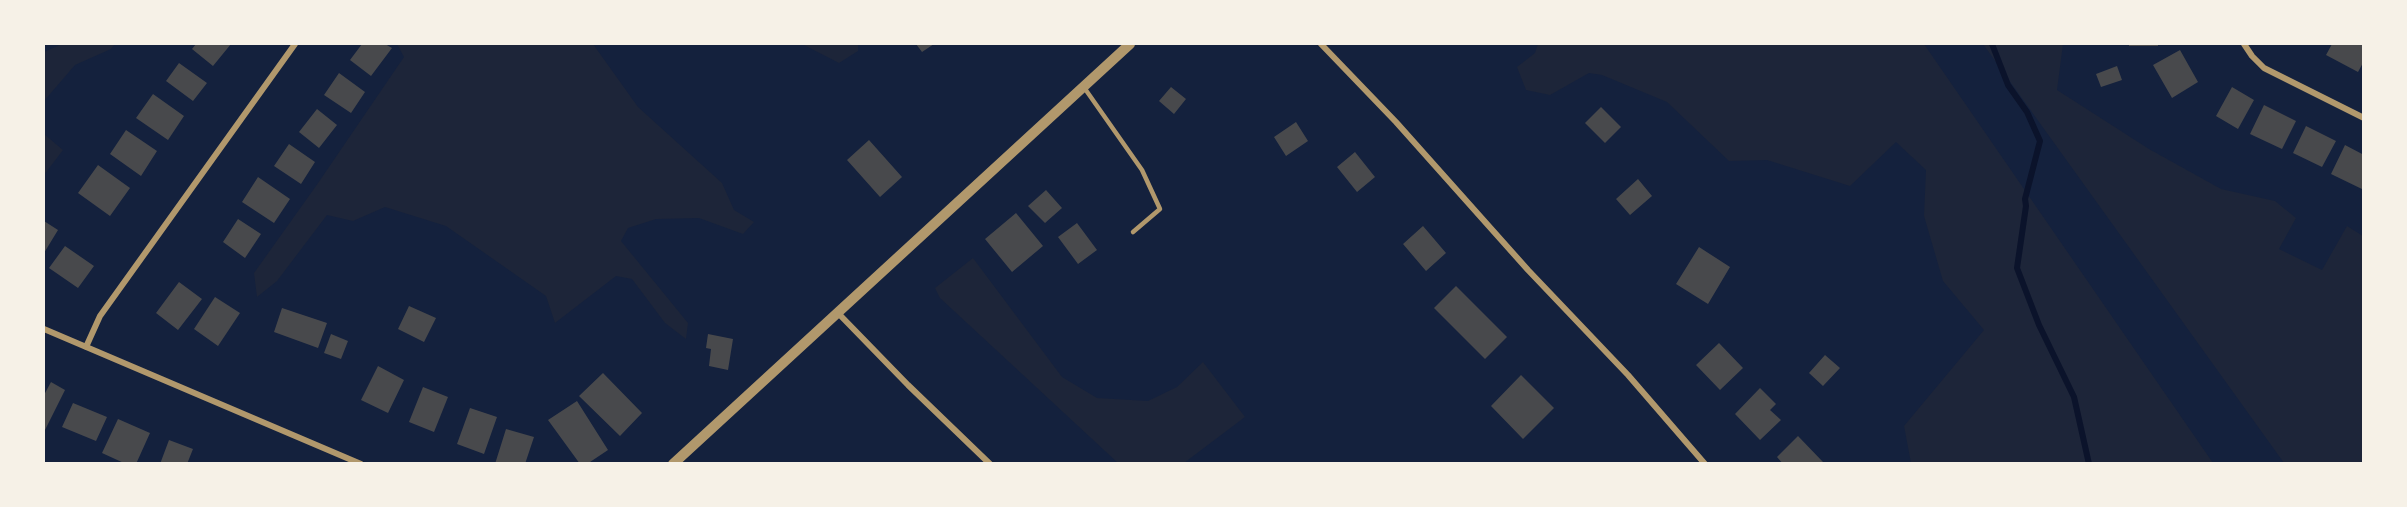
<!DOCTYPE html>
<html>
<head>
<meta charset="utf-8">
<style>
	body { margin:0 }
	#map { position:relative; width:2407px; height:507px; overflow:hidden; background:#14213d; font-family:"Public Sans",sans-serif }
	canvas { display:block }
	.frame { position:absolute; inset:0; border:45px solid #f6f1e7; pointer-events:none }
</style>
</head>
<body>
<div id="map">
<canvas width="2407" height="507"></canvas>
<div class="frame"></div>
</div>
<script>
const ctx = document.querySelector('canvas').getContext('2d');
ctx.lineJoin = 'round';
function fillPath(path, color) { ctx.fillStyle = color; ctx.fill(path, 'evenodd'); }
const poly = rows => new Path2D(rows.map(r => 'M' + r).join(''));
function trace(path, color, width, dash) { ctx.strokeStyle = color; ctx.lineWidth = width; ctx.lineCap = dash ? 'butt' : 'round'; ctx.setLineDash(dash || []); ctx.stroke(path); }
fillPath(poly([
	[62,44,115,44,111,49,75,65,44,101,44,52],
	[397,44,593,44,638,107,722,183,734,210,754,222,743,234,699,218,656,219,628,228,621,241,688,323,686,339,665,323,632,279,616,276,555,323,546,296,446,226,385,207,353,221,327,215,277,281,257,297,254,273,316,186,404,57],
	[802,44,858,44,858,51,839,63],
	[1538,44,1924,44,2213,463,1911,463,1904,426,1984,330,1943,281,1924,216,1926,170,1896,142,1850,186,1767,160,1729,161,1667,102,1602,75,1589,73,1550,95,1526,90,1517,67,1535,53],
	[1983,44,2063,44,2057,90,2149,149,2221,189,2275,201,2296,218,2279,249,2322,270,2347,226,2363,236,2363,463,2284,463],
	[44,134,63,150,44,175],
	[973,258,1062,377,1097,398,1148,401,1177,387,1203,362,1245,417,1184,463,1118,463,940,298,935,288]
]), '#1d2539');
trace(poly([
	[1992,44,2008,85,2027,112,2040,141,2025,199,2026,206,2017,268,2039,325,2074,397,2089,464]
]), '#0b132b', 6);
fillPath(poly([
	[196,44,231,44,213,66,192,49],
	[362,44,385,44,392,48,371,76,350,60],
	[916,44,934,44,922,52],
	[2129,44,2158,44,2158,46,2129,46],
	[2332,44,2364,44,2364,61,2358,72,2326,55],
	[2180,50,2198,82,2172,98,2153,65],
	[179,63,207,83,193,101,166,81],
	[2117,66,2122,80,2101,87,2096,74],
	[339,73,365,92,351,113,324,95],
	[1171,87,1186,99,1174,114,1159,101],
	[2232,87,2254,100,2238,129,2216,116],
	[153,94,184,116,168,140,136,118],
	[2264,105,2296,121,2282,149,2250,134],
	[1601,107,1621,127,1605,143,1585,123],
	[317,109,337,125,319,148,299,132],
	[1296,122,1308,141,1286,156,1274,137],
	[2306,126,2336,141,2322,167,2293,153],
	[126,130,157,151,141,176,110,154],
	[869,140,902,177,880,197,847,160],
	[289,144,315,162,301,184,274,166],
	[2345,145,2364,155,2364,190,2331,174],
	[1355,152,1375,177,1357,192,1337,167],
	[98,165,130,188,110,216,78,193],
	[258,177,290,199,274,223,242,202],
	[1638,179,1652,196,1630,215,1616,199],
	[1046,190,1062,208,1045,223,1028,206],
	[1016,213,1043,246,1012,272,985,239],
	[238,219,261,234,245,258,223,242],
	[44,221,58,230,44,253],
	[1077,223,1097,250,1078,264,1058,237],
	[1423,226,1446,253,1426,271,1403,244],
	[65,246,94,266,78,288,49,268],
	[1699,247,1730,267,1708,304,1676,284],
	[179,282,202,299,178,330,156,313],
	[1456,286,1507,337,1485,359,1434,308],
	[215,297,240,313,218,346,194,329],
	[409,306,436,318,424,342,398,329],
	[282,308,327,323,318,348,274,332],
	[331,334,348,341,341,359,324,353],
	[708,334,733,339,728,370,709,366,711,349,706,348],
	[1719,343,1743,368,1720,390,1696,365],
	[1825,355,1840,368,1823,386,1809,373],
	[378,366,404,380,388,413,361,400],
	[603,373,642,413,620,436,579,396],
	[1521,375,1554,408,1523,439,1491,406],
	[51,382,65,390,44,432,44,395],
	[423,387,448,397,434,432,409,422],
	[1760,388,1776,404,1770,410,1781,420,1760,440,1735,414],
	[577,401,608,450,587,464,580,464,548,420],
	[73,403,107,417,96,441,62,427],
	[470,408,497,417,484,454,457,444],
	[118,419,150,433,136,464,126,464,102,453],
	[506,429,534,437,525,464,495,464],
	[1798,436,1823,462,1821,464,1783,464,1777,457],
	[169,440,193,449,187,464,160,464]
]), '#48494c');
trace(poly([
	[1083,86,1142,170,1160,209,1133,232]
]), '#b1986c', 4.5);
trace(poly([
	[1321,44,1396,122,1528,270,1628,375,1705,464],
	[2244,44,2252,56,2264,68,2364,118],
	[837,312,908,385,990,464],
	[44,329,361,464],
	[86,347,100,316,295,44]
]), '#b1986c', 6);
trace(poly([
	[673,464,1130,44]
]), '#b1986c', 10);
</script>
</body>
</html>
